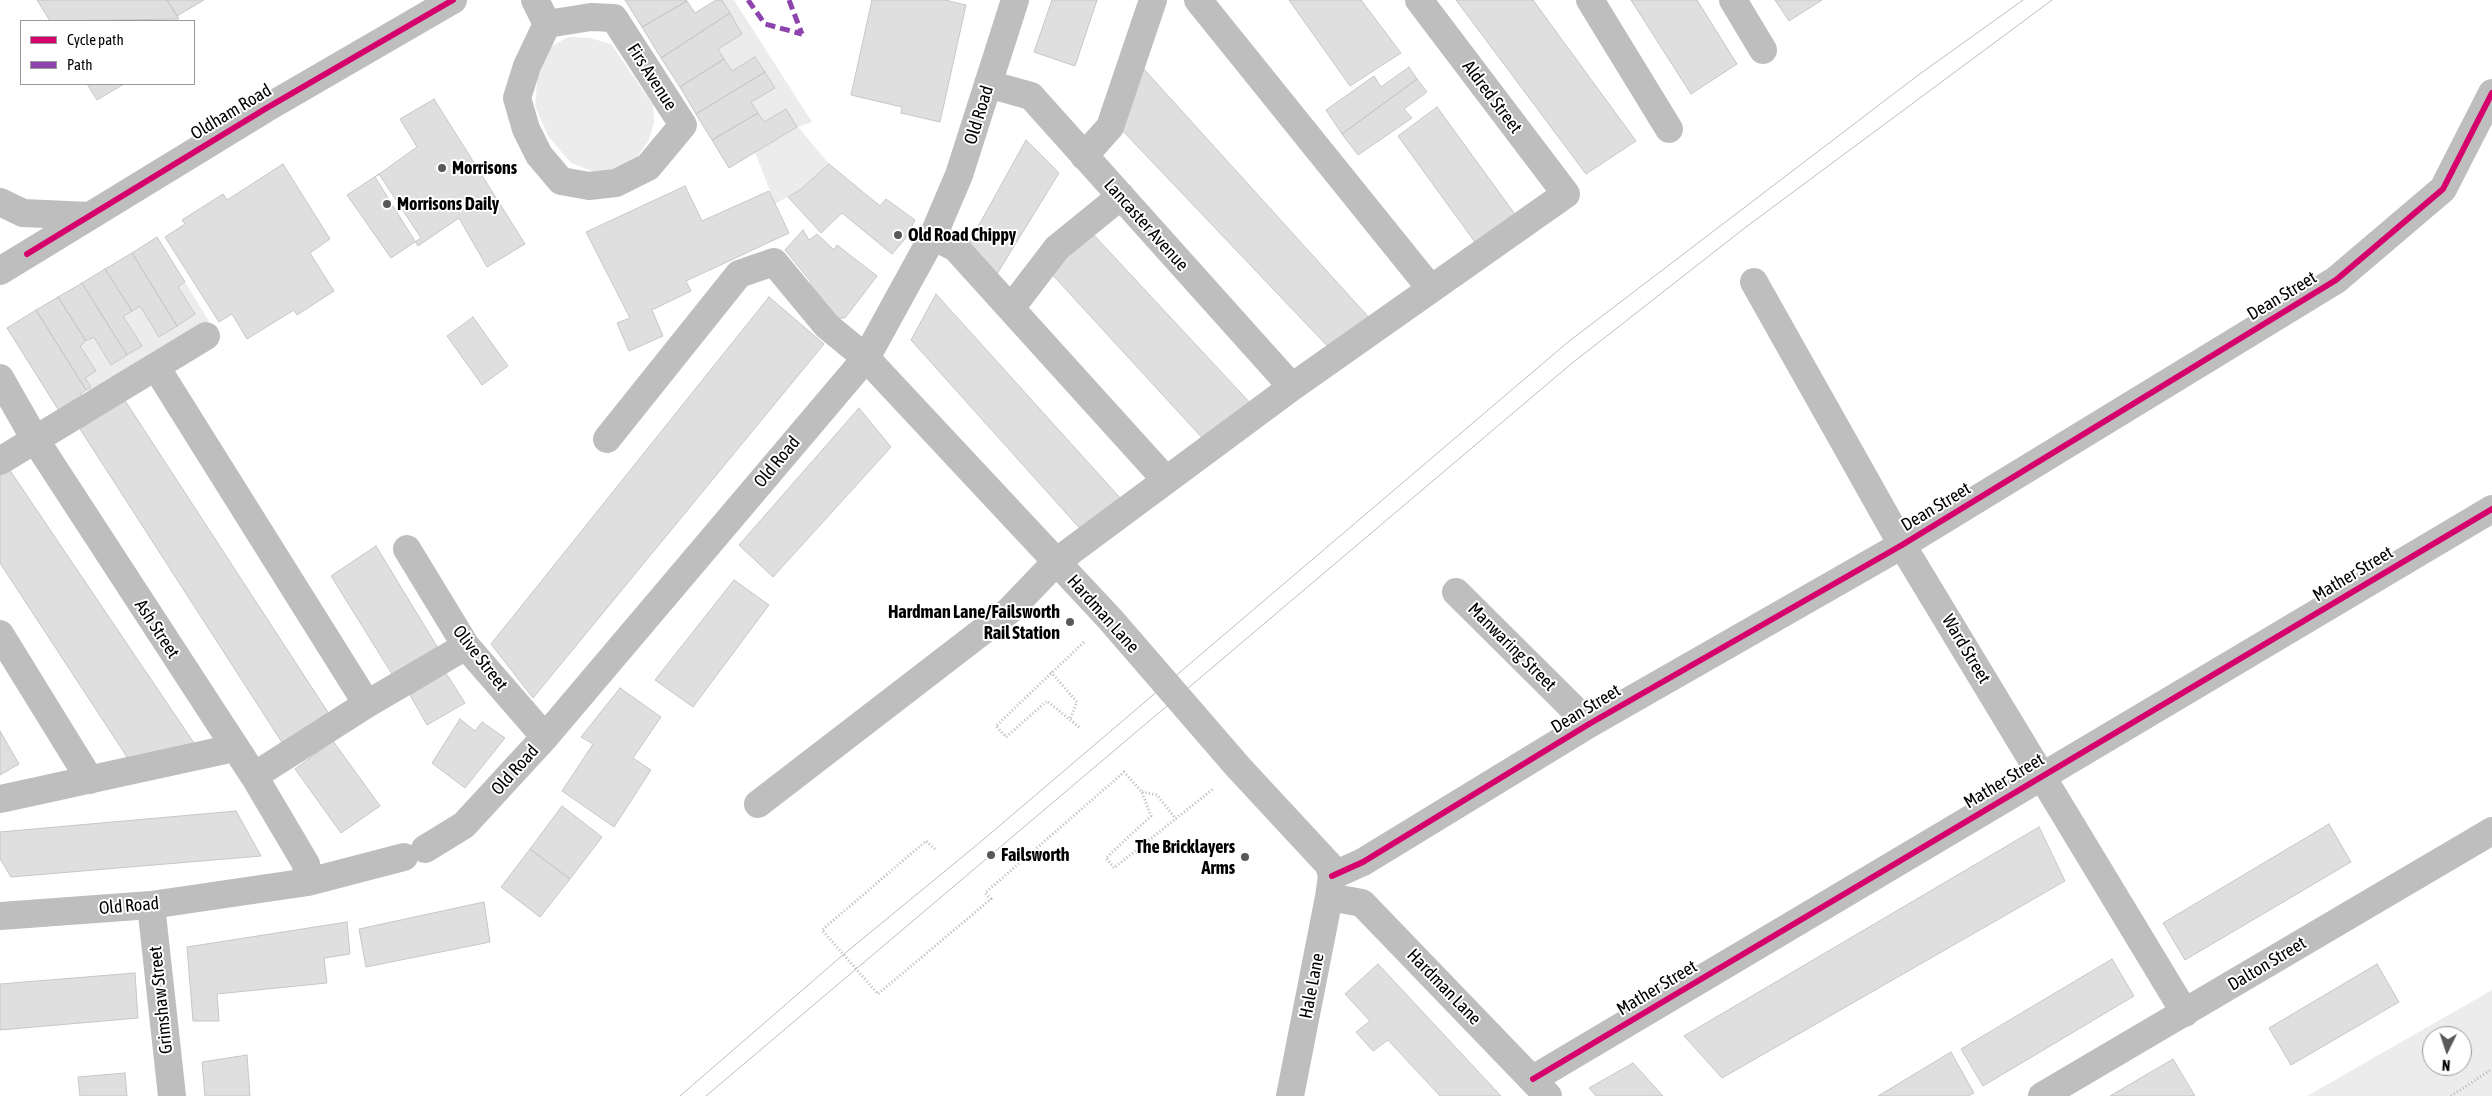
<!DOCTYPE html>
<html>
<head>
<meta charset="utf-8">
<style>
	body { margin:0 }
	#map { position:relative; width:2492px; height:1096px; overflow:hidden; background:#fff; font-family:"Asap Condensed",sans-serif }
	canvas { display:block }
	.legend { position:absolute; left:20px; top:20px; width:175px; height:65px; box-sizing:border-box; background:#fff; border:1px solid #999; margin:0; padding:6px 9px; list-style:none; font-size:15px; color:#000 }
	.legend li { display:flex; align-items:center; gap:10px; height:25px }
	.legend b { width:25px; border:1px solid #999 }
	.north { position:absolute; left:2422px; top:1026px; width:50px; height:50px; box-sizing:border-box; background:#fff; border:1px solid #999; border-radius:50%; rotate:184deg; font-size:14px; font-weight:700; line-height:20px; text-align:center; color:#000 }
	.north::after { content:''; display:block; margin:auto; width:18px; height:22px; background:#595959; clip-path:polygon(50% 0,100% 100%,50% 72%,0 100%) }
</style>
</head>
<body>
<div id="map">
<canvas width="2492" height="1096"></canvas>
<ul class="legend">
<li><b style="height:6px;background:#d6006c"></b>Cycle path</li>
<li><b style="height:6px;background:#8e44ad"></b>Path</li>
</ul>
<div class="north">N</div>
</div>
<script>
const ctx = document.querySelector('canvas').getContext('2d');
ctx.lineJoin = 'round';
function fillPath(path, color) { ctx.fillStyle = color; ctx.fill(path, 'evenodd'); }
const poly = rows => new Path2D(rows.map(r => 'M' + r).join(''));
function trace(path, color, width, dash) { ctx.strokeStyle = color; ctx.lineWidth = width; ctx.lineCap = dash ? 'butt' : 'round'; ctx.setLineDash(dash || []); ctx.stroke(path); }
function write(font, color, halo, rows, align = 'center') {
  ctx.font = font + ' "Asap Condensed",sans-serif'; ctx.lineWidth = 4; ctx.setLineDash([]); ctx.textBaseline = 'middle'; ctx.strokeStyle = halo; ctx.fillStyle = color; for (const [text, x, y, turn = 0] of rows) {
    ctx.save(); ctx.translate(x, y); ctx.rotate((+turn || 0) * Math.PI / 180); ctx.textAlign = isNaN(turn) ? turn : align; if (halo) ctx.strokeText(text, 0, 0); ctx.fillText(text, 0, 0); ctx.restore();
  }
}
fillPath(poly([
	[722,0,734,0,812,122,798,127,829,164,801,189,775,204,755,152,797,127,786,109,764,122,751,102,775,88,756,57,732,71,718,49,742,34],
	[568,37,590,38,611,44,653,105,654,123,648,142,636,158,613,171,594,172,571,163,548,136,535,106,538,70,545,50],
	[185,282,209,321,90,397,86,390,91,387,85,378,96,371,80,346,94,337,111,365,141,345,123,316,140,306,159,337,195,314,178,287],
	[2492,990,2492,1096,2307,1096],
	[2432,1036,2462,1036,2462,1066,2432,1066]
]), '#ececec');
const building = poly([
	[37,0,167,0,179,19,50,21,37,0],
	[167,0,204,0,177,16,167,0],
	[625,0,686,0,687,1,642,27,625,0],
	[716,0,722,0,730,13,661,58,642,27,687,1,695,13,716,0],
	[872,0,945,0,966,5,940,122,901,113,902,107,851,95,872,0],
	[1052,0,1097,0,1075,66,1034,52,1052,0],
	[1289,0,1361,0,1401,53,1350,86,1289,0],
	[1456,0,1533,0,1636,141,1586,174,1456,0],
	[1631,0,1697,0,1737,64,1691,94,1631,0],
	[1775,0,1822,0,1789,21,1775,0],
	[730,13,742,34,718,49,724,59,680,87,661,58,730,13],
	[755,57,765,72,696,114,680,87,724,59,732,71,755,57],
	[1142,67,1373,322,1333,352,1120,128,1142,67],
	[1409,67,1417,79,1342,134,1326,110,1374,76,1381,87,1409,67],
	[765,72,775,88,751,102,758,113,712,140,696,114,765,72],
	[1417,79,1427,92,1404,109,1412,118,1358,155,1342,134,1417,79],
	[87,84,124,84,97,100,87,84],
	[434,99,525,244,487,267,459,218,418,246,375,177,417,147,400,119,434,99],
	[1437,107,1517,217,1477,245,1398,136,1437,107],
	[786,109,797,127,729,168,712,140,758,113,764,122,786,109],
	[1026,140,1059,173,997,274,969,243,1026,140],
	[283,164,330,239,310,253,334,291,297,315,294,310,247,339,232,314,219,322,165,237,185,224,182,220,223,194,227,200,283,164],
	[829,164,880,206,886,199,915,220,905,239,892,254,842,213,821,233,788,197,801,189,829,164],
	[379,174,421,238,391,258,347,195,379,174],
	[685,186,702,221,769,191,789,233,686,281,691,291,652,310,663,336,629,351,617,323,630,318,586,232,685,186],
	[803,230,809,240,817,234,834,250,837,245,877,276,845,318,826,319,803,290,811,282,785,250,803,230],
	[1091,232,1253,406,1205,441,1049,271,1091,232],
	[157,237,185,282,178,287,195,314,177,326,132,253,157,237],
	[132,253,177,326,159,337,140,306,132,311,105,269,132,253],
	[105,269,132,311,123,316,142,346,127,355,82,283,105,269],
	[82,283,127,355,111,365,94,337,86,341,58,297,82,283],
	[936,294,1122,500,1083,532,911,340,936,294],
	[58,297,86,341,80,346,96,371,85,378,91,387,86,390,36,310,58,297],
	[769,297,824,344,533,698,491,644,769,297],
	[36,310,86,390,81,394,84,400,61,414,7,328,36,310],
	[473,317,508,366,482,385,447,336,473,317],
	[124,399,331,717,283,744,80,429,124,399],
	[859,408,891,447,773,577,739,545,859,408],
	[9,469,196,746,129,760,0,563,0,475,9,469],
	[376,546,438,648,392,674,331,576,376,546],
	[734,580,769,605,693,707,655,680,734,580],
	[446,673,465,703,427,725,410,695,446,673],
	[620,688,661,717,633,758,651,770,614,827,562,791,593,744,581,737,620,688],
	[460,719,475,731,482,722,505,738,465,788,432,763,460,719],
	[0,731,19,764,0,775,0,731],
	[333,741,380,806,341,833,295,769,333,741],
	[562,806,602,837,570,879,530,849,562,806],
	[236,811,261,856,11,877,0,859,0,832,236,811],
	[2329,824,2351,862,2185,960,2163,923,2329,824],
	[2039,827,2065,881,1722,1078,1684,1036,2039,827],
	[530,849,570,879,540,917,501,887,530,849],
	[484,902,490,942,366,967,359,929,484,902],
	[347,922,350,954,324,958,327,983,217,994,219,1021,193,1021,187,947,347,922],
	[2112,959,2134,996,1983,1086,1961,1049,2112,959],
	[1378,964,1501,1096,1440,1096,1388,1040,1373,1051,1356,1032,1370,1021,1345,994,1378,964],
	[2377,964,2399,1002,2291,1065,2269,1028,2377,964],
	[135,973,138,1018,0,1030,0,984,135,973],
	[1951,1052,1974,1093,1968,1096,1878,1096,1951,1052],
	[247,1055,250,1096,205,1096,202,1062,247,1055],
	[2173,1059,2195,1096,2110,1096,2173,1059],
	[1633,1063,1663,1096,1596,1096,1589,1088,1633,1063],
	[125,1073,127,1096,80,1096,78,1077,125,1073]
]);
fillPath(building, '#dfdfdf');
trace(building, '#c7c7c7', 1);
trace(poly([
	[1051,672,1077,702,1070,719],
	[1079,727,1047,701,1006,737,996,726,1085,641],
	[1142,792,1157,795,1176,819],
	[935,849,926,841,822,930,878,994,991,899,985,893,1124,772,1142,792,1151,816,1106,858,1114,868,1213,789],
	[2451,1096,2492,1069]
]), '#b9b9b9', 3, [1, 2.5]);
trace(poly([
	[535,0,547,24],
	[1198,0,1431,289],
	[1590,0,1669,129],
	[1733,0,1763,50],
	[591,17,614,18,683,125,648,167,616,183,589,186,561,181,539,155,526,129,517,98,527,66,547,24,591,17],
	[988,84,1031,96,1292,387],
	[1084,156,1110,127,1153,0],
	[933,236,956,248,1166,480],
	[1754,282,1902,545,2185,1013],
	[1011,308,1057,248,1121,196],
	[156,367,367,704],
	[0,378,36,441,254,776,306,864,308,882],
	[607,439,739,274,774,262,827,326,866,358,1110,619,1239,768,1329,865,1332,876,1329,897,1290,1096],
	[0,461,206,336],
	[407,549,466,646,545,737],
	[1456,592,1589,724],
	[0,634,90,780],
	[254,776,367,704,466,646],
	[0,799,234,748],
	[758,804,1010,610,1056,562,1292,387,1566,194,1419,0],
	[425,849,464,825,545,737,866,358,933,236,959,175,1015,0],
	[1332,876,1363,862,1589,724,1902,545,2336,280,2443,189,2492,93],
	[1329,897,1362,903,1548,1096],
	[151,905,172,1096],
	[0,916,151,905,308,882,404,857],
	[1533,1079,2492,509],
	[2042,1096,2492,831]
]), '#bebebe', 28);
trace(poly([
	[0,202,23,213,90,216],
	[0,271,265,109,453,0]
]), '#bebebe', 28);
trace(poly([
	[680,1096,844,954,978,844,1568,342,1917,76,2023,0],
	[706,1096,1571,364,1746,227,2052,0]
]), '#bebebe', 1);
trace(poly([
	[748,0,765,24,802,34],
	[789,0,802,34]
]), '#8e44ad', 5, [10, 5]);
trace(poly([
	[27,254,265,109,453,0],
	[1332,876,1363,862,1589,724,1902,545,2336,280,2443,189,2492,93],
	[1533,1079,2492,509]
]), '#d6006c', 6);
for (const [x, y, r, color] of [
	[442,168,5,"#595959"],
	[387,204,5,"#595959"],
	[898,235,5,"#595959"],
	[1070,622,5,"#595959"],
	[991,855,5,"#595959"],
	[1245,857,5,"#595959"]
]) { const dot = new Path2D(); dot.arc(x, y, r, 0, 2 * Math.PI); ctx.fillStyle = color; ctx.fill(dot); trace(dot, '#fff', 2); }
write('18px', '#000', '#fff', [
	["Firs Avenue",652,77,57],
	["Aldred Street",1492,97,53],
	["Oldham Road",231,112,-31],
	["Old Road",979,115,-73],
	["Lancaster Avenue",1146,225,48],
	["Dean Street",2282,296,-31],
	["Old Road",777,462,-50],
	["Dean Street",1936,507,-31],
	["Mather Street",2353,574,-31],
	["Hardman Lane",1103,614,48],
	["Ash Street",157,629,57],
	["Manwaring Street",1512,647,45],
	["Ward Street",1966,649,59],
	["Olive Street",480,658,52],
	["Dean Street",1586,709,-31],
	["Old Road",515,770,-48],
	["Mather Street",2004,781,-31],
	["Old Road",129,906,-5],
	["Dalton Street",2267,964,-31],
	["Hale Lane",1312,986,-79],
	["Hardman Lane",1444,987,46],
	["Mather Street",1657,988,-31],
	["Grimshaw Street",161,1000,-96]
]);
write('bold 18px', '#000', '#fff', [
	["Morrisons",452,168],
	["Morrisons Daily",397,204],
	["Old Road Chippy",908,235],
	["Hardman Lane/Failsworth",1060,612,"right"],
	["Rail Station",1060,633,"right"],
	["The Bricklayers",1235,847,"right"],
	["Arms",1235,868,"right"],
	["Failsworth",1001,855]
], 'left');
</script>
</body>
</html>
